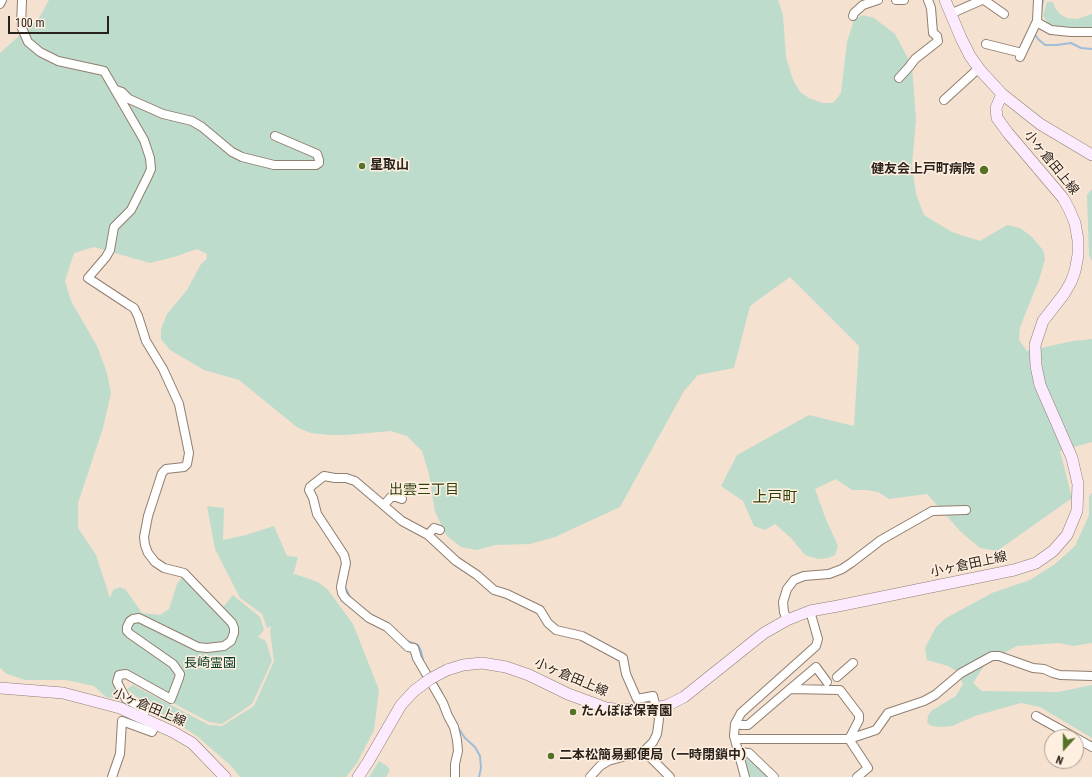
<!DOCTYPE html>
<html>
<head>
<meta charset="utf-8">
<style>
	body { margin:0 }
	#map { position:relative; width:1092px; height:777px; overflow:hidden; background:#f5e1d0; font-family:"Roboto Condensed",sans-serif }
	canvas { display:block }
	.north { position:absolute; left:1044px; top:729px; width:40px; height:40px; box-sizing:border-box; background:#ffefe1; border:1px solid #aa9d92; border-radius:50%; rotate:201deg; font-size:11px; font-weight:700; line-height:16px; text-align:center; color:#2a231c }
	.north::after { content:''; display:block; margin:auto; width:14px; height:18px; background:#557226; clip-path:polygon(50% 0,100% 100%,50% 72%,0 100%) }
	.scale { position:absolute; left:8px; top:16px; width:101px; height:18px; box-sizing:border-box; border:2px solid #2a231c; border-top:0; padding-left:5px; font-size:12px; line-height:14px; white-space:nowrap; color:#2a231c; -webkit-text-stroke:3px #ffefe1; paint-order:stroke }
</style>
</head>
<body>
<div id="map">
<canvas width="1092" height="777"></canvas>
<div class="north">N</div>
<div class="scale">100 m</div>
</div>
<script>
const ctx = document.querySelector('canvas').getContext('2d');
ctx.lineJoin = 'round';
function fillPath(path, color) { ctx.fillStyle = color; ctx.fill(path, 'evenodd'); }
const poly = rows => new Path2D(rows.map(r => 'M' + r).join(''));
function trace(path, color, width, dash) { ctx.strokeStyle = color; ctx.lineWidth = width; ctx.lineCap = dash ? 'butt' : 'round'; ctx.setLineDash(dash || []); ctx.stroke(path); }
function write(font, color, halo, rows, align = 'center') {
  ctx.font = font + ' "Roboto Condensed","Noto Sans JP",sans-serif'; ctx.lineWidth = 3; ctx.setLineDash([]); ctx.textBaseline = 'middle'; ctx.strokeStyle = halo; ctx.fillStyle = color; for (const [text, x, y, turn = 0] of rows) {
    ctx.save(); ctx.translate(x, y); ctx.rotate((+turn || 0) * Math.PI / 180); ctx.textAlign = isNaN(turn) ? turn : align; if (halo) ctx.strokeText(text, 0, 0); ctx.fillText(text, 0, 0); ctx.restore();
  }
}
fillPath(poly([
	[49,0,778,0,783,15,786,57,793,80,800,92,809,98,823,103,833,103,841,93,847,42,854,20,863,15,874,18,895,34,912,66,916,120,912,165,916,194,924,215,952,232,980,241,1007,225,1020,228,1031,236,1043,250,1045,259,1039,280,1020,327,1019,340,1027,351,1073,341,1092,339,1092,442,1060,451,1072,498,997,551,980,548,961,532,927,494,889,499,878,492,865,490,852,490,836,479,815,489,825,517,838,546,835,555,828,558,818,559,805,555,791,538,775,524,765,530,754,526,743,501,721,486,737,455,809,415,854,426,859,346,790,277,750,306,734,368,698,375,684,391,620,507,555,537,530,544,495,545,477,550,461,547,447,536,435,512,429,474,422,451,407,436,391,431,346,435,329,435,311,433,298,428,239,380,204,370,170,350,161,339,161,329,167,314,187,290,201,264,206,260,207,254,197,249,174,257,150,263,94,247,74,253,65,281,71,301,97,346,107,373,111,393,103,428,78,503,78,528,96,555,110,598,113,590,120,587,126,590,142,613,160,615,169,609,177,584,183,576,216,612,224,606,233,595,260,617,264,630,258,637,266,641,272,661,252,704,222,724,209,722,124,677,120,695,115,698,106,697,94,686,66,680,25,680,7,674,0,668,0,53,39,18],
	[1047,2,1053,2,1055,8,1060,14,1067,18,1077,19,1092,14,1092,30,1061,29,1048,23,1043,16],
	[1092,189,1092,261,1089,255,1087,195],
	[1092,492,1092,643,1073,646,1059,643,1017,646,986,663,973,683,982,691,1058,692,1092,685,1092,738,1040,707,1021,703,975,716,952,726,940,727,932,726,927,723,928,716,931,711,956,696,963,684,956,671,948,666,927,660,925,648,936,627,946,618,992,593,1030,580,1055,564,1075,546,1089,515,1089,497],
	[207,506,224,508,223,540,246,535,274,526,287,556,298,557,293,576,295,574,318,582,328,590,353,624,379,690,374,730,357,763,346,777,240,777,231,766,197,736,144,703,127,689,133,685,209,725,222,726,254,706,274,661,270,631,271,626,267,628,262,614,240,598,215,549],
	[743,756,748,757,768,777,750,777],
	[379,761,387,766,390,770,386,777,369,777]
]), '#bedccb');
trace(poly([
	[1041,13,1043,0],
	[1034,33,1038,39,1045,45,1057,45,1071,43,1081,48,1092,49],
	[344,585,350,597],
	[389,625,397,631],
	[407,641,418,645,421,651,423,660],
	[435,681,442,693],
	[457,726,465,738,475,747,480,756,481,768,479,777]
]), '#9dbdd9', 2);
const street = poly([
	[22,0,21,26,28,42,40,52,58,61,104,71,144,140,150,158,151,169,148,176,131,210,114,227,110,250,106,257,88,278,129,305,134,308,138,316,146,341,163,369,179,404,189,453,187,464,184,467,166,469,162,473,148,516,144,537,145,545,148,553,155,562,164,568,184,573,232,623,234,628,234,633,231,641,224,646,207,648,198,647,139,618,133,619,130,621,127,627,127,631,130,634,173,664,180,674,179,678,171,699,126,674,119,675,117,682,126,699,144,709,144,719],
	[896,0,904,0],
	[984,0,1004,14],
	[1038,0,1037,21,1040,24,1051,30,1071,32,1092,32],
	[0,4,2,0],
	[950,14,982,0],
	[853,16,854,13,863,5,878,0],
	[986,44,1022,53],
	[1020,57,1037,21],
	[899,78,909,67,915,59,938,41,937,36,933,33,931,8,928,0],
	[116,90,122,92,129,99,163,114,192,121,202,127,232,152,242,157,274,165,316,165,319,163,319,160,317,154,275,136],
	[944,100,979,68],
	[384,505,391,497,396,497,402,499],
	[428,535,434,528,440,530],
	[787,620,784,612,783,602,787,589,794,580,804,576,829,574,842,569,851,563,881,540,932,511,966,510],
	[837,677,853,663],
	[790,689,816,667,827,682],
	[1036,716,1074,737],
	[735,724,742,725,748,725,790,689,840,690,859,715,859,720,849,739],
	[1076,738,1092,747],
	[735,739,849,739,876,730,888,713,924,701,935,695,961,673,992,656,999,656,1033,668,1044,669,1053,673,1060,675,1092,676],
	[849,739,868,768,857,777],
	[644,751,670,777],
	[738,752,749,753,774,777],
	[112,777,120,754,122,721,152,732,156,724],
	[455,777,455,764,458,751,457,740,454,727,448,716,443,703,417,658,414,648,408,647,387,627,369,618,345,598,342,593,341,587,346,563,344,555,317,514,313,498,309,490,310,487,324,476,335,478,346,478,355,481,402,521,428,535,456,561,477,575,494,590,507,594,540,610,548,623,556,630,582,636,623,658,626,674,637,699,653,696,659,719,657,734,653,742,644,751,608,761,600,766,590,777],
	[745,777,734,736,735,724,741,713,816,646,818,639,810,611]
]);
const secondary = poly([
	[945,0,961,38,970,56,980,70,1002,94,1040,124,1092,155],
	[447,670,463,665,482,663,506,667,529,675,568,694,606,708,623,710,656,708,668,705,684,697,764,633,787,620,810,611,838,606,1014,570,1036,563,1053,551,1067,535,1077,511,1078,484,1072,458,1040,385,1036,366,1035,345,1043,321,1064,294,1071,282,1075,271,1078,255,1078,240,1075,223,1069,209,1063,198,1008,133,997,118,996,108,1002,94],
	[0,688,63,693,120,708,173,732,192,743,225,777],
	[358,777,368,762,401,705,414,691]
]);
trace(street, '#907e6f', 10);
trace(secondary, '#907e6f', 12);
trace(street, '#fff', 8);
trace(secondary, '#fcebff', 11);
const secondaryBridge = poly([
	[414,691,430,679,447,670]
]);
trace(secondaryBridge, '#907e6f', 12, []);
trace(secondaryBridge, '#fcebff', 11);
for (const [x, y, r, color] of [
	[362,166,4,"#557226"],
	[984,170,5,"#557226"],
	[573,712,4,"#557226"],
	[551,756,4,"#557226"]
]) { const dot = new Path2D(); dot.arc(x, y, r, 0, 2 * Math.PI); ctx.fillStyle = color; ctx.fill(dot); trace(dot, '#ffefe1', 1.5); }
write('13px', '#2a231c', '#ffefe1', [
	["小ヶ倉田上線",1051,163,51],
	["小ヶ倉田上線",969,565,-12],
	["小ヶ倉田上線",571,678,23],
	["小ヶ倉田上線",149,708,23]
]);
write('bold 13px', '#2a231c', '#ffefe1', [
	["星取山",370,166],
	["健友会上戸町病院",975,170,"right"],
	["たんぽぽ保育園",581,712],
	["二本松簡易郵便局（一時閉鎖中）",559,756]
], 'left');
write('13px', '#023924', '#ffefe1', [
	["長崎霊園",210,664]
]);
write('14px', '#2e410b', '#ffefe1', [
	["出雲三丁目",424,490]
]);
write('15px', '#2e410b', '#ffefe1', [
	["上戸町",775,498]
]);
</script>
</body>
</html>
